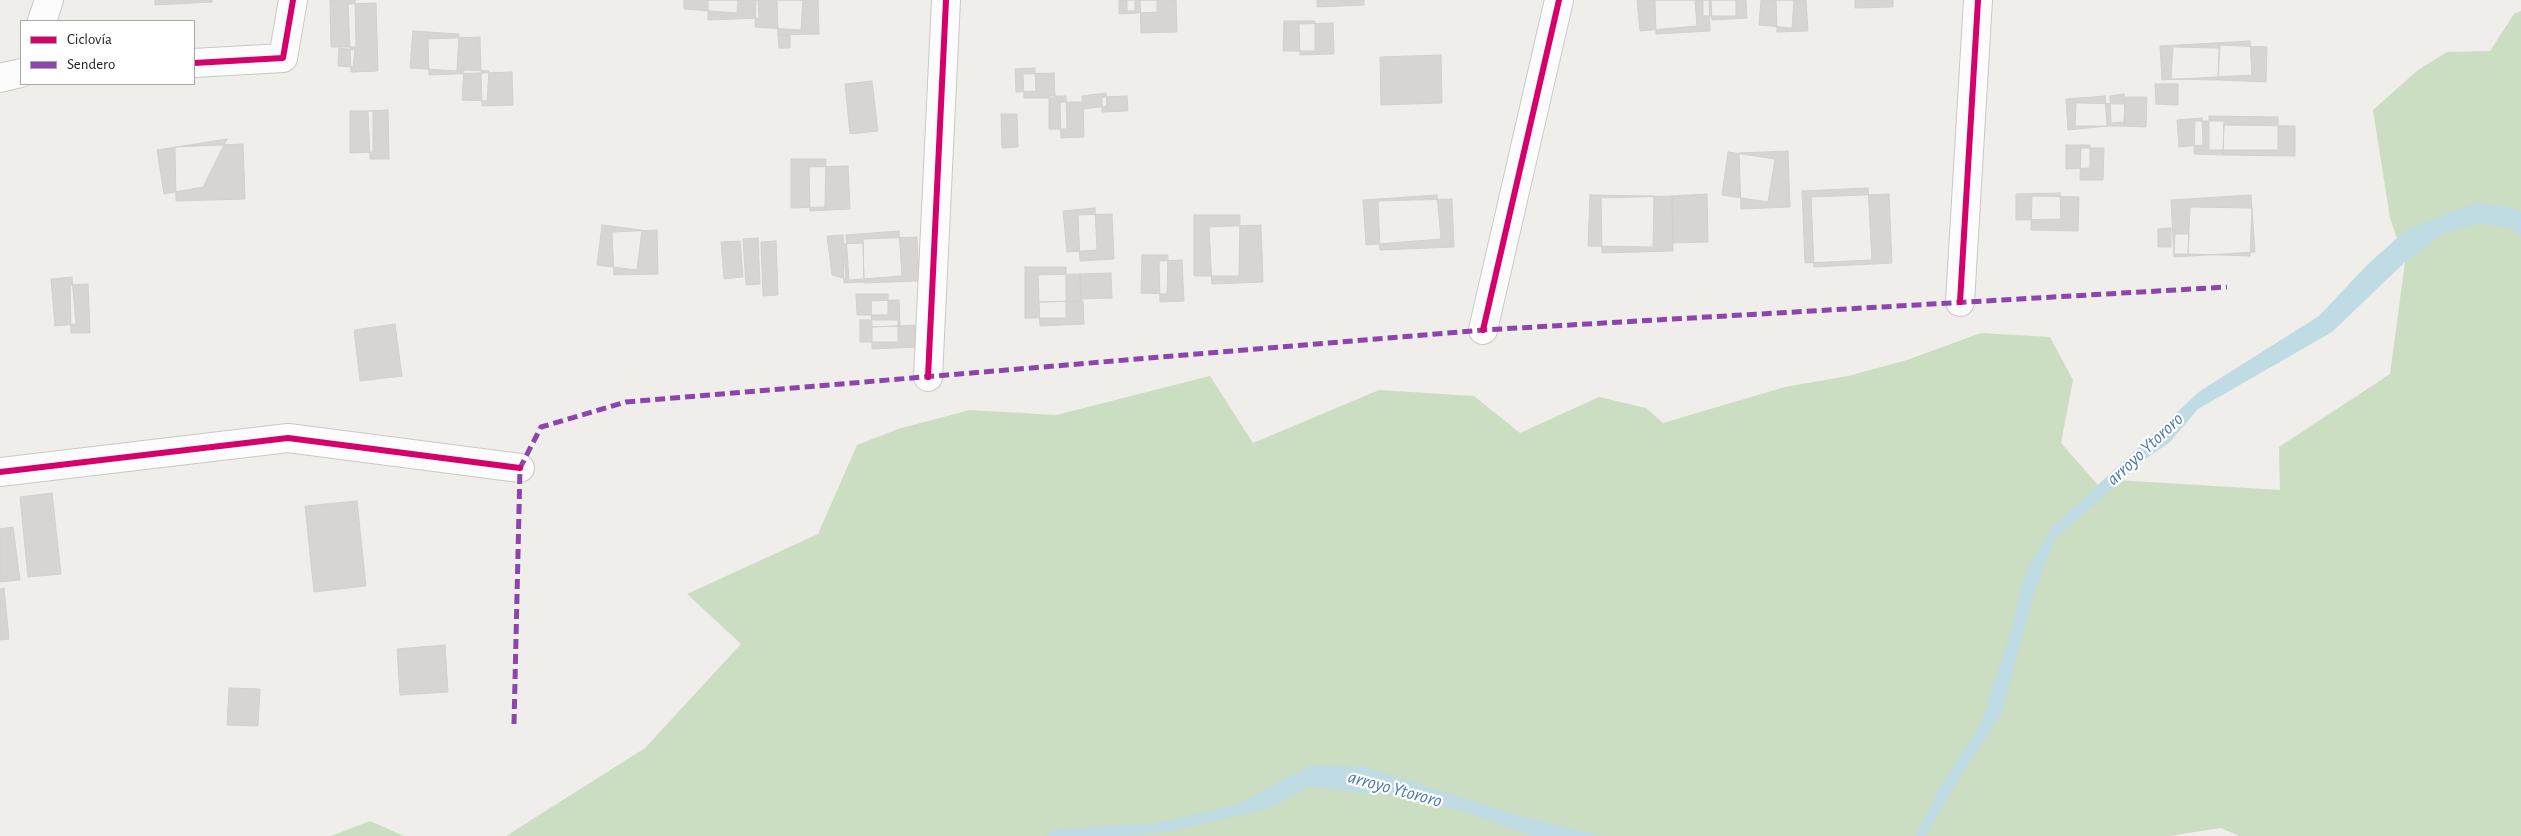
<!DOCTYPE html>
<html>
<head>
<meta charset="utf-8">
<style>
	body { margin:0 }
	#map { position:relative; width:2521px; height:836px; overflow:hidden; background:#f0eeeb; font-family:"Alegreya Sans",sans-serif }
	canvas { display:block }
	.legend { position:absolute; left:20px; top:20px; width:175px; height:65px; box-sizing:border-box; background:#fff; border:1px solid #a7a7a7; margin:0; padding:6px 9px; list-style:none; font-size:15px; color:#222 }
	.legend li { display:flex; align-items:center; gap:10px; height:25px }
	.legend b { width:25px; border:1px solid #a7a7a7 }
</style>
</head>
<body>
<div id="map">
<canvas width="2521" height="836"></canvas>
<ul class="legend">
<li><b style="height:6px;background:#d6006c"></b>Ciclovía</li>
<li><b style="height:6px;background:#8e44ad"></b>Sendero</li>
</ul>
</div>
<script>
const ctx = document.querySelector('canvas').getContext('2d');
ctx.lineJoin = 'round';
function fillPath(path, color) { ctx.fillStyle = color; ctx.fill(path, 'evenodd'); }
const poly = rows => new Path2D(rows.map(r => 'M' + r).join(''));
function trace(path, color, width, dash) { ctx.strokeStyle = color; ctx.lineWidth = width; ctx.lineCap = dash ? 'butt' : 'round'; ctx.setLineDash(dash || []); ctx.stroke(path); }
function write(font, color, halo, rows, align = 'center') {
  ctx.font = font + ' "Alegreya Sans",sans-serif'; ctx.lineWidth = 4.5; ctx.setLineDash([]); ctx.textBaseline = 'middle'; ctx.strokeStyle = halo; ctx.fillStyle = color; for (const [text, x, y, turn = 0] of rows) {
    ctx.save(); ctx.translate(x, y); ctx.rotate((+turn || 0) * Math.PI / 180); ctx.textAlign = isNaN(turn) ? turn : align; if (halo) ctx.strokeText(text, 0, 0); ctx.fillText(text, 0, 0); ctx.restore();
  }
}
fillPath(poly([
	[2521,11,2521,836,2239,836,2221,828,2169,836,506,836,645,748,741,644,687,594,818,534,857,445,898,429,970,410,1056,415,1210,376,1253,443,1379,390,1474,396,1520,433,1599,397,1646,408,1663,423,1785,387,1848,376,1907,360,1981,333,2050,337,2073,380,2061,443,2098,485,2117,480,2280,490,2279,447,2390,374,2405,262,2390,218,2373,110,2418,70,2447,52,2490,51,2514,14],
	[370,821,404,836,331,836]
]), '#cbdec1');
fillPath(poly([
	[2478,202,2516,209,2521,213,2521,236,2508,228,2479,223,2446,232,2405,262,2332,332,2198,409,2170,442,2144,460,2054,540,2033,596,2002,713,1957,782,1926,836,1915,836,1942,783,1981,723,2008,640,2026,569,2052,527,2200,391,2319,316,2367,265,2406,230],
	[1310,765,1362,766,1528,818,1603,836,1531,836,1467,812,1398,796,1308,787,1270,808,1168,832,1128,836,1045,836,1056,829,1158,823,1238,804]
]), '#bfdbe3');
const building = poly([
	[155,0,212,0,212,2,155,5,155,0],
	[330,0,355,0,356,47,331,47,330,0],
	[684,0,738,0,737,13,684,9,684,0],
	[708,0,758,0,759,18,708,20,708,0],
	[756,0,803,0,801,30,755,27,756,0],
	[777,0,818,0,819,34,778,35,777,0],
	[1119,0,1157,0,1157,12,1119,14,1119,0],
	[1127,0,1135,0,1135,11,1127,11,1127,0],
	[1140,0,1176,0,1177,32,1141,33,1140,0],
	[1317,0,1364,0,1364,5,1317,7,1317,0],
	[1637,0,1695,0,1697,26,1640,31,1637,0],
	[1655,0,1709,0,1710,31,1656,34,1655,0],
	[1703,0,1736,0,1736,16,1703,16,1703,0],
	[1711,0,1746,0,1747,18,1712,20,1711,0],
	[1761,0,1794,0,1792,28,1759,25,1761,0],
	[1776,0,1806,0,1808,31,1777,32,1776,0],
	[1855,0,1893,0,1893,7,1855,8,1855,0],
	[376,3,378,71,351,72,348,4,376,3],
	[1284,21,1315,21,1315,51,1283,51,1284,21],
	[1333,23,1334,54,1300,55,1299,24,1333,23],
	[413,31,459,34,457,71,410,68,413,31],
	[778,35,790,35,790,48,779,48,778,35],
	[480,37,481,73,429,75,428,39,480,37],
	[2250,41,2252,75,2162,80,2160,46,2250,41],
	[2220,45,2267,47,2266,82,2218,80,2220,45],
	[2173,47,2219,48,2218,80,2171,79,2173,47],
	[339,48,355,50,353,67,338,66,339,48],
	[1441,55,1442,103,1381,105,1380,57,1441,55],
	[1035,68,1036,91,1016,92,1015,69,1035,68],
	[464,70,489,71,487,101,462,100,464,70],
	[512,72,513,105,482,106,481,73,512,72],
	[1054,73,1055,98,1024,98,1023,74,1054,73],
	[872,81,878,131,850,134,845,84,872,81],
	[2155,84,2178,84,2178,105,2156,104,2155,84],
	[1106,93,1107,106,1083,109,1082,96,1106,93],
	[2124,94,2125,122,2111,123,2110,96,2124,94],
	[1049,96,1066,96,1067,129,1049,129,1049,96],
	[1127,96,1128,111,1102,112,1102,97,1127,96],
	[2105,96,2107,126,2068,130,2066,99,2105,96],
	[2125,97,2147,97,2146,127,2124,126,2125,97],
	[1060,102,1083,102,1084,137,1061,138,1060,102],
	[2076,103,2125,104,2124,126,2075,126,2076,103],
	[388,110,389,159,370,159,368,111,388,110],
	[350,111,373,111,373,152,350,153,350,111],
	[1001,114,1017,114,1018,147,1002,148,1001,114],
	[2209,116,2278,117,2278,150,2209,150,2209,116],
	[2202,118,2203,145,2179,147,2177,120,2202,118],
	[2195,121,2224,121,2223,155,2194,154,2195,121],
	[2224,125,2295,126,2295,156,2223,155,2224,125],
	[227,139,203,187,164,194,157,150,227,139],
	[243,144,245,199,176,201,175,147,243,144],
	[2066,145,2090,145,2090,168,2066,169,2066,145],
	[2081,148,2104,148,2103,180,2080,180,2081,148],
	[1788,151,1790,207,1741,209,1739,153,1788,151],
	[1728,152,1775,159,1768,202,1722,195,1728,152],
	[791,159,826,159,825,207,791,208,791,159],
	[848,166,850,209,810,211,809,167,848,166],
	[1868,188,1872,260,1805,263,1802,191,1868,188],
	[2060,193,2061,219,2016,220,2016,194,2060,193],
	[1707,194,1708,242,1673,243,1672,196,1707,194],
	[1889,194,1892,263,1814,267,1811,197,1889,194],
	[1437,195,1441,239,1366,245,1363,200,1437,195],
	[1590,195,1654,196,1653,247,1588,246,1590,195],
	[2251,195,2255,252,2174,257,2171,200,2251,195],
	[1672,196,1673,251,1602,253,1601,198,1672,196],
	[2032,196,2079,197,2078,231,2031,230,2032,196],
	[1452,199,1454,247,1380,250,1378,201,1452,199],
	[2190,207,2252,208,2250,256,2188,254,2190,207],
	[1095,208,1097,250,1067,252,1063,211,1095,208],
	[1112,214,1114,259,1080,261,1078,215,1112,214],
	[1194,215,1240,215,1239,276,1194,276,1194,215],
	[602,225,642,230,637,270,597,265,602,225],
	[1261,225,1263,282,1212,284,1209,227,1261,225],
	[2171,228,2171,247,2158,247,2158,229,2171,228],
	[657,230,658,274,614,275,612,232,657,230],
	[899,231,902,276,849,280,846,235,899,231],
	[2175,234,2189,234,2188,254,2174,254,2175,234],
	[843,235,846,279,832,275,827,236,843,235],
	[917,237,919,281,864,283,863,239,917,237],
	[758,238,760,284,746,285,743,239,758,238],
	[740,241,743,277,724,279,721,242,740,241],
	[776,241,778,295,763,296,761,242,776,241],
	[863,243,864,282,844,283,843,244,863,243],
	[1142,255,1168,255,1167,294,1141,293,1142,255],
	[1182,260,1184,301,1160,302,1159,261,1182,260],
	[1025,267,1066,267,1066,318,1025,318,1025,267],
	[1111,273,1112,298,1081,299,1080,274,1111,273],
	[1080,274,1081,301,1039,302,1038,275,1080,274],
	[72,277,76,324,55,326,51,279,72,277],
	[88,284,90,333,71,333,70,285,88,284],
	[856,294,888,294,888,315,857,315,856,294],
	[899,300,900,326,872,327,871,301,899,300],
	[1081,301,1083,301,1084,324,1040,326,1039,302,1081,301],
	[860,320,898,320,898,342,860,342,860,320],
	[395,324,402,376,360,381,354,330,395,324],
	[917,325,917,347,872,349,872,327,917,325],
	[52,493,61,574,28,577,20,497,52,493],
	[357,501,366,586,314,592,305,506,357,501],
	[13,527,20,580,0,582,0,529,13,527],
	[4,588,9,639,0,640,0,589,4,588],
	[445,645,448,692,400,695,397,649,445,645],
	[229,688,260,689,258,726,227,725,229,688]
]);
fillPath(building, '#d7d4d2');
trace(building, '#d3d0cc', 1);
const minor = poly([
	[42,21,49,0],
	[194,63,283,58,293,0],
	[0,78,21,73],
	[1960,302,1978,0],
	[1483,330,1559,0],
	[928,377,946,0],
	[0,472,288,438,520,468]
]);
trace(minor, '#c9c8c7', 30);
trace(minor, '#fdfcfc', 28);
trace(poly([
	[514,724,520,468,541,427,626,402,1483,330,2227,287]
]), '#8e44ad', 5, [10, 5]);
trace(poly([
	[194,63,283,58,293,0],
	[1960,302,1978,0],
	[1483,330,1559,0],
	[928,377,946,0],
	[0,472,288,438,520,468]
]), '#d6006c', 6);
write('italic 19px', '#4a7aab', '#fff', [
	["arroyo Ytororo",2145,449,-43],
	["arroyo Ytororo",1395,789,15]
]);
</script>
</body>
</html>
